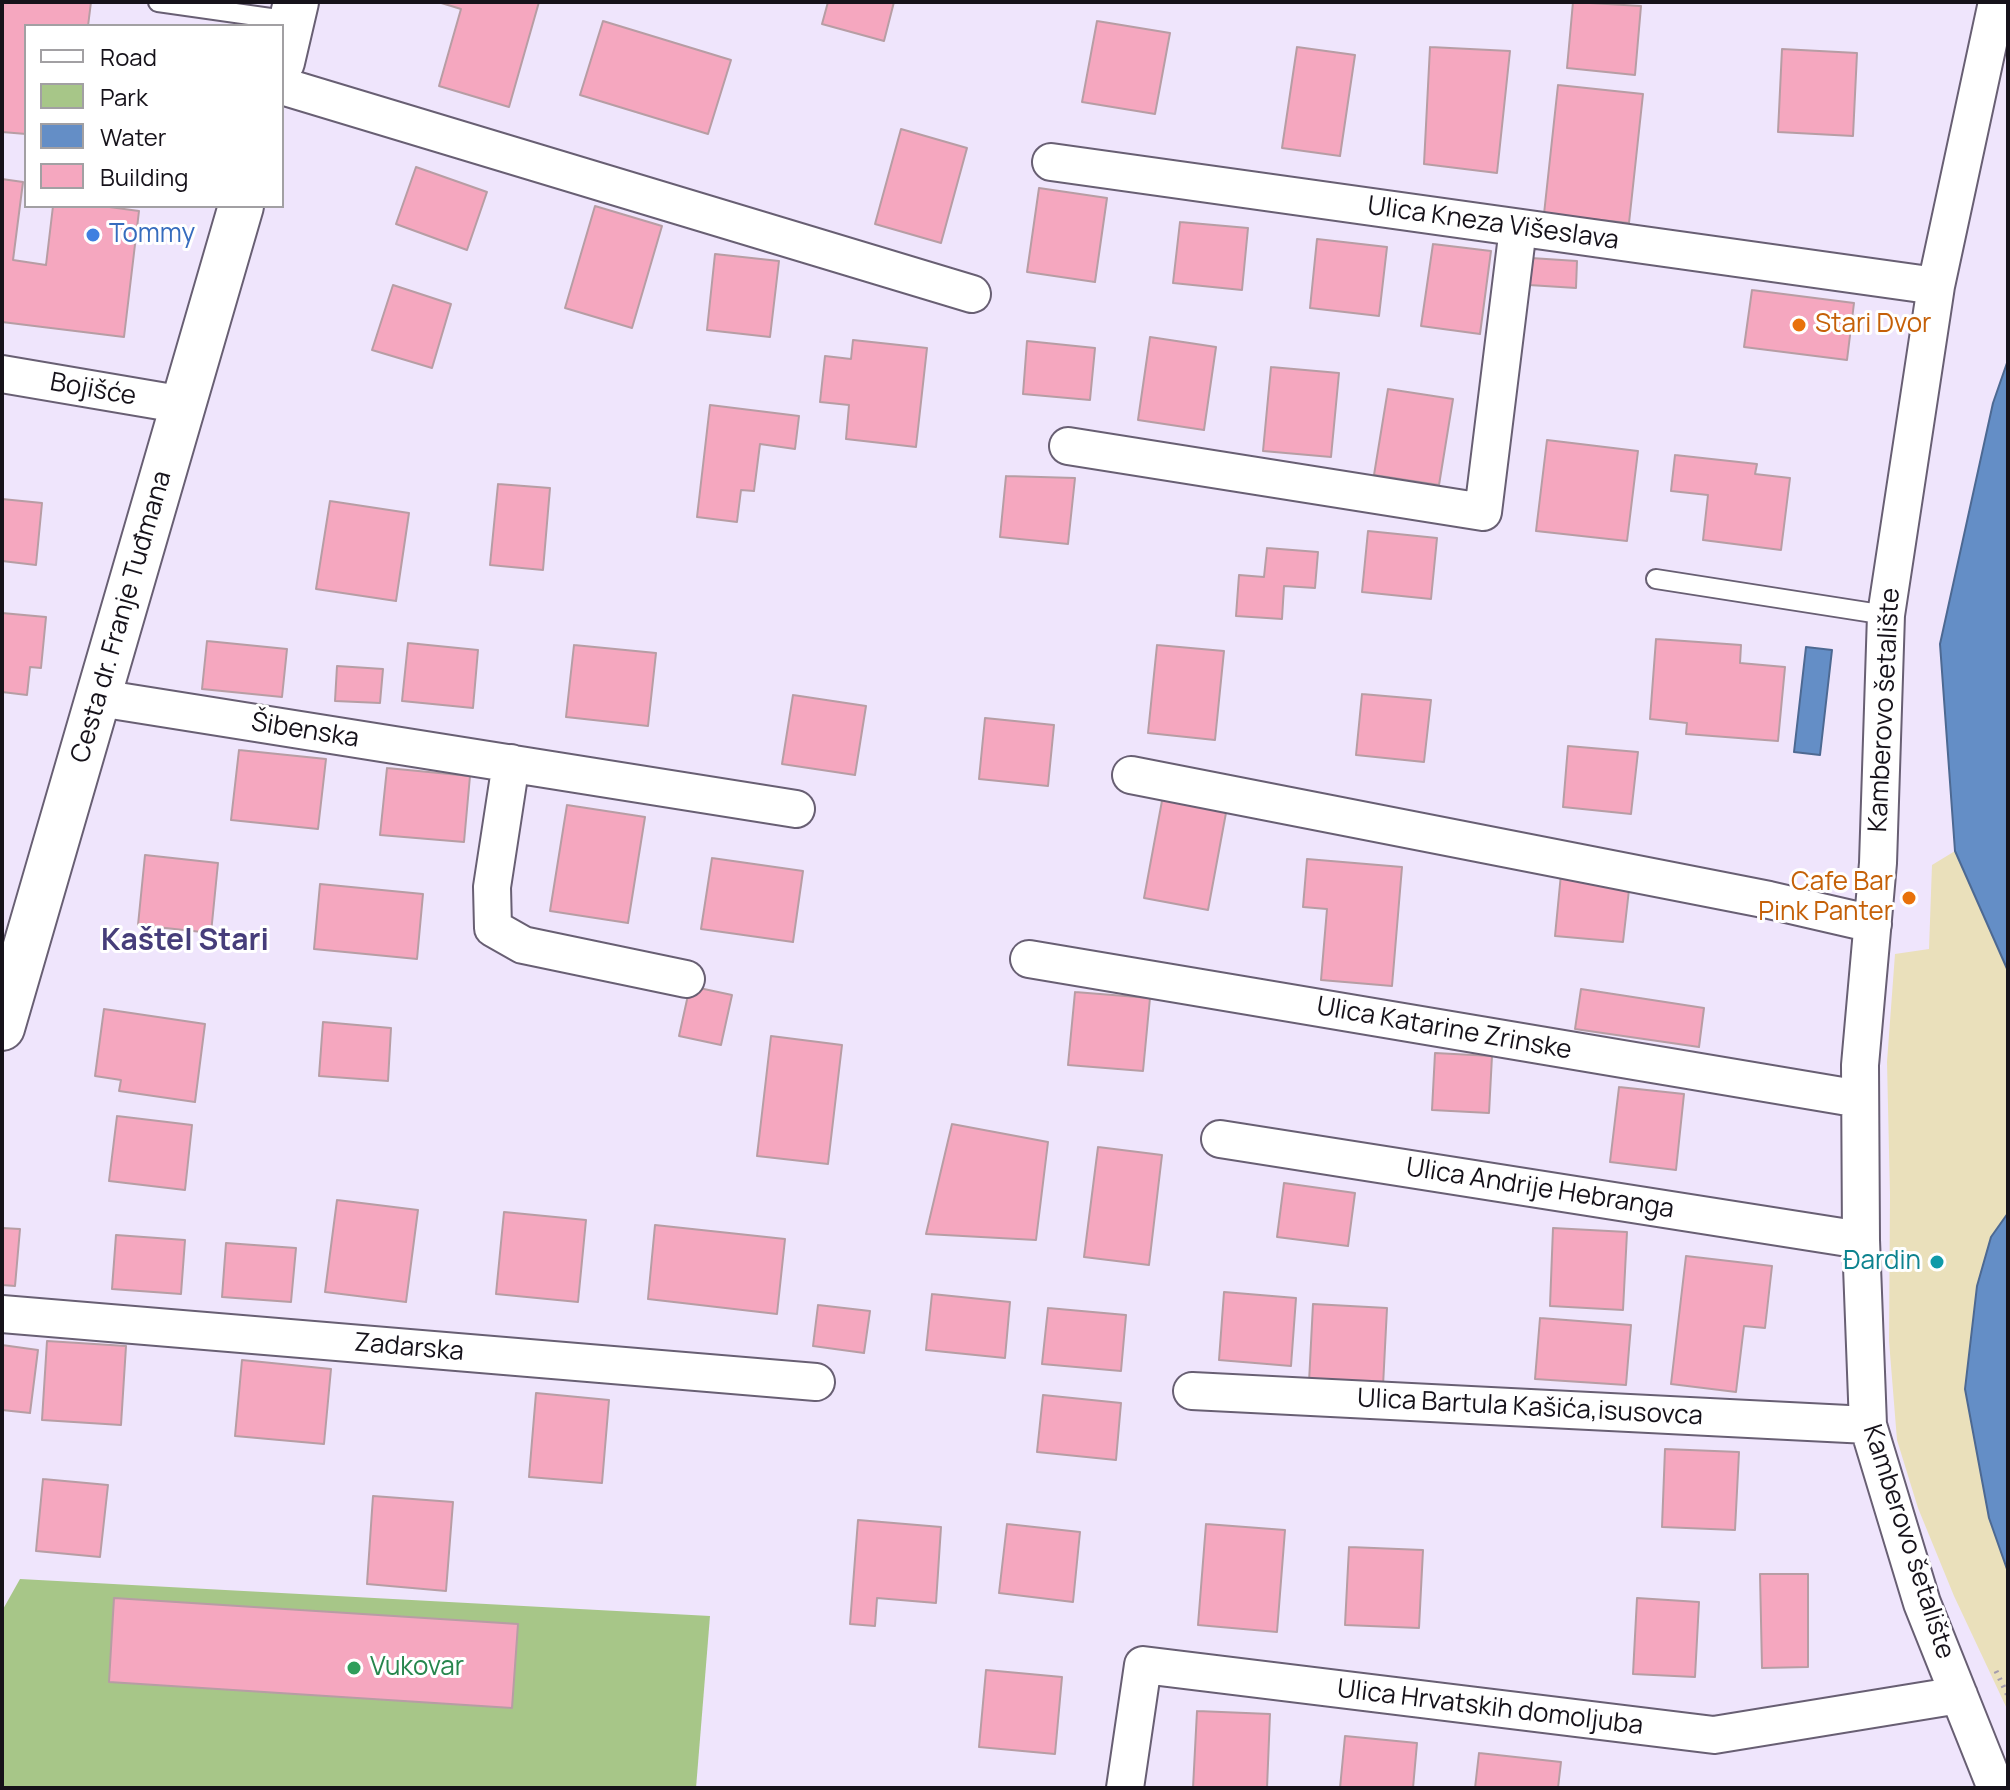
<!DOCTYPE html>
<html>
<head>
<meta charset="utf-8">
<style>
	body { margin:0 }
	#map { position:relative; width:2010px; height:1790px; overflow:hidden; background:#efe5fc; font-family:Manrope,sans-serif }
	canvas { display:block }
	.frame { position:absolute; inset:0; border:4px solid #16121a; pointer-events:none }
	.legend { position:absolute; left:24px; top:24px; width:260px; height:184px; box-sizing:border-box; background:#fff; border:2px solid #a2a0a3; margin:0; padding:10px 14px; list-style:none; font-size:24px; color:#16121a }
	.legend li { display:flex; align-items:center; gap:16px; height:40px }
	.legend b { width:40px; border:2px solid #a2a0a3 }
</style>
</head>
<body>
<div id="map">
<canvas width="2010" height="1790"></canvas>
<div class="frame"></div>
<ul class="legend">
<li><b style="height:10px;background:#fff"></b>Road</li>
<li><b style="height:22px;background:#a7c688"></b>Park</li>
<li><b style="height:22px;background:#648ec6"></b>Water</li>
<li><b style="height:22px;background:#f5a7bf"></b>Building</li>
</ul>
</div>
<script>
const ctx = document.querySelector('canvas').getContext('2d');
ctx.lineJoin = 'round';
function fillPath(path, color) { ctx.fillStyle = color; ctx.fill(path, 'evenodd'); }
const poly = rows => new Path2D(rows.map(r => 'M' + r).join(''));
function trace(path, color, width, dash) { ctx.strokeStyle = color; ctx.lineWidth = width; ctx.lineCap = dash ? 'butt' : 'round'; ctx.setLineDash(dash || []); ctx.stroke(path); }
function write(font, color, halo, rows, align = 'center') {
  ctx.font = font + ' Manrope,sans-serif'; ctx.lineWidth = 6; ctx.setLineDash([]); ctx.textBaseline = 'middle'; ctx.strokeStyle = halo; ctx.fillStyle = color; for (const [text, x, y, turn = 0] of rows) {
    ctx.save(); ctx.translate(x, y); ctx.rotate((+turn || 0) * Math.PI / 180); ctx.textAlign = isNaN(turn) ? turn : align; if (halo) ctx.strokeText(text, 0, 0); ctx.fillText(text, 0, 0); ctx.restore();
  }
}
fillPath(poly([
	[20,1579,710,1616,696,1788,2,1788,2,1611]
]), '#a7c688');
fillPath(poly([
	[1955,851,2008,971,2008,1213,1991,1237,1965,1389,1989,1518,2008,1572,2008,1711,1954,1596,1918,1508,1897,1440,1889,1341,1890,1195,1887,1062,1895,954,1929,949,1932,865]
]), '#eae0bb');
const water = poly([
	[2008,360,2008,971,1955,851,1940,644,1993,403,2008,360],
	[1806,647,1832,650,1820,755,1794,752,1806,647],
	[2008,1213,2008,1572,1989,1518,1965,1389,1977,1286,1991,1237,2008,1213]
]);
fillPath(water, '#648ec6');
trace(water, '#4d6992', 2);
const building = poly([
	[2,2,91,2,88,26,26,26,26,134,2,132,2,2],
	[438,2,539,2,509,107,439,86,461,9,438,2],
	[828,2,894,2,884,41,822,24,828,2],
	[1573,2,1641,6,1635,75,1567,68,1573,2],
	[603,21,731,60,708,134,580,95,603,21],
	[1097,21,1170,33,1155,114,1082,102,1097,21],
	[1297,47,1355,55,1340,156,1282,148,1297,47],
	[1430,47,1510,51,1497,173,1424,164,1430,47],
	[1782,49,1857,53,1853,136,1778,132,1782,49],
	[1558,85,1643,94,1629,223,1544,214,1558,85],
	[901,129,967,148,941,243,875,224,901,129],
	[416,167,487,192,467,250,396,224,416,167],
	[2,179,23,182,13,260,46,265,53,206,102,206,139,211,124,337,2,322,2,179],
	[1039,188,1107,198,1095,282,1027,272,1039,188],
	[595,206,662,226,632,328,565,308,595,206],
	[1180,222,1248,228,1242,290,1173,283,1180,222],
	[1317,239,1387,247,1379,316,1310,308,1317,239],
	[1433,244,1491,251,1480,334,1421,326,1433,244],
	[715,254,779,261,770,337,707,330,715,254],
	[1531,258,1577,261,1576,288,1529,285,1531,258],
	[393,285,451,304,432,368,372,350,393,285],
	[1752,290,1854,303,1847,360,1744,347,1752,290],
	[1150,337,1216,347,1204,430,1138,420,1150,337],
	[853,340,927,348,916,447,846,439,849,405,820,402,825,356,851,359,853,340],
	[1027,341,1095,348,1090,400,1023,394,1027,341],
	[1271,367,1339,373,1331,457,1263,451,1271,367],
	[1388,389,1453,399,1439,485,1374,475,1388,389],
	[710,405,799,416,795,449,760,444,754,491,741,490,737,522,697,517,710,405],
	[1547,440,1638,451,1627,541,1536,531,1547,440],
	[1675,455,1757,464,1755,474,1790,478,1781,550,1703,540,1708,495,1671,491,1675,455],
	[1006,476,1075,478,1068,544,1000,537,1006,476],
	[498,484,550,488,543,570,490,565,498,484],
	[2,499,42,503,36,565,2,561,2,499],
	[330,501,409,513,396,601,316,589,330,501],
	[1368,531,1437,538,1431,599,1362,592,1368,531],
	[1267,548,1318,552,1315,588,1284,586,1282,619,1236,616,1239,575,1264,577,1267,548],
	[2,613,46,617,41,668,30,667,27,695,2,692,2,613],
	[1656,639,1741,645,1740,663,1785,667,1778,741,1686,734,1687,723,1650,719,1656,639],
	[207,641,287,649,282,697,202,689,207,641],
	[408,643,478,650,473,708,402,701,408,643],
	[574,645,656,653,648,726,566,717,574,645],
	[1157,645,1224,651,1215,740,1148,733,1157,645],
	[337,666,383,669,380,703,335,701,337,666],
	[1362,694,1431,700,1424,762,1356,755,1362,694],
	[793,695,866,706,855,775,782,764,793,695],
	[985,718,1054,725,1048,786,979,779,985,718],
	[1568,746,1638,752,1631,814,1563,807,1568,746],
	[239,750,326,759,318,829,231,820,239,750],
	[387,768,470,776,464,842,380,835,387,768],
	[1164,790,1228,802,1208,910,1144,898,1164,790],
	[567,805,645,817,628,923,550,911,567,805],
	[145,855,218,863,211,933,138,925,145,855],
	[712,858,803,871,793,942,701,929,712,858],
	[1307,859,1402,867,1392,986,1321,980,1327,909,1303,907,1307,859],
	[1561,874,1630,881,1623,942,1555,936,1561,874],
	[320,884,423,894,417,959,314,949,320,884],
	[690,986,732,995,721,1045,679,1036,690,986],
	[1581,989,1704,1008,1699,1047,1575,1029,1581,989],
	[1075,992,1150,998,1143,1071,1068,1065,1075,992],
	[104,1009,205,1024,195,1102,119,1091,121,1080,95,1076,104,1009],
	[323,1022,391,1028,388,1081,319,1076,323,1022],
	[771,1036,842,1045,828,1164,757,1156,771,1036],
	[1435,1053,1492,1056,1489,1113,1432,1110,1435,1053],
	[1619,1087,1684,1094,1676,1170,1610,1162,1619,1087],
	[117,1116,192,1125,185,1190,109,1181,117,1116],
	[952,1124,1048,1142,1036,1240,926,1234,952,1124],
	[1098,1147,1162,1155,1149,1265,1084,1257,1098,1147],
	[1284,1183,1355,1193,1348,1246,1277,1237,1284,1183],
	[337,1200,418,1210,406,1302,325,1292,337,1200],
	[504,1212,586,1220,578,1302,496,1294,504,1212],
	[655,1225,785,1239,777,1314,648,1299,655,1225],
	[2,1228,20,1229,15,1286,2,1285,2,1228],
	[1553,1228,1627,1232,1623,1310,1550,1306,1553,1228],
	[116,1235,185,1240,181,1294,112,1289,116,1235],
	[226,1243,296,1248,291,1302,222,1297,226,1243],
	[1686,1256,1772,1266,1765,1328,1744,1326,1736,1392,1671,1384,1686,1256],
	[1224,1292,1296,1298,1291,1366,1219,1360,1224,1292],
	[932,1294,1010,1302,1005,1358,926,1350,932,1294],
	[1313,1304,1387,1308,1383,1386,1309,1382,1313,1304],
	[818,1305,870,1311,864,1353,813,1346,818,1305],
	[1048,1308,1126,1315,1121,1371,1042,1364,1048,1308],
	[1540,1318,1631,1325,1626,1385,1535,1379,1540,1318],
	[47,1341,126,1346,121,1425,42,1420,47,1341],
	[2,1345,38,1350,30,1413,2,1410,2,1345],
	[242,1360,331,1369,324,1444,235,1436,242,1360],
	[536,1393,609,1400,602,1483,529,1477,536,1393],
	[1043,1395,1121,1403,1116,1460,1037,1452,1043,1395],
	[1665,1449,1739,1452,1735,1530,1662,1527,1665,1449],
	[43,1479,108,1485,100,1557,36,1551,43,1479],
	[373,1496,453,1502,446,1591,367,1584,373,1496],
	[858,1520,941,1527,936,1603,877,1598,875,1626,850,1624,858,1520],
	[1007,1524,1080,1532,1073,1602,999,1593,1007,1524],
	[1206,1524,1285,1530,1277,1632,1198,1625,1206,1524],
	[1349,1547,1423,1550,1419,1628,1345,1625,1349,1547],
	[1760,1574,1808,1574,1808,1667,1762,1668,1760,1574],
	[114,1598,518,1624,512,1708,109,1682,114,1598],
	[1637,1598,1699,1602,1695,1677,1633,1674,1637,1598],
	[986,1670,1062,1677,1055,1754,979,1747,986,1670],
	[1197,1711,1270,1714,1267,1788,1193,1788,1197,1711],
	[1345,1736,1417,1743,1413,1788,1340,1788,1345,1736],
	[1479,1753,1561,1762,1558,1788,1475,1788,1479,1753]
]);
fillPath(building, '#f5a7bf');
trace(building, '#b79da4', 2);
const lane = poly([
	[158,2,292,21],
	[1656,579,1886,615]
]);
const street = poly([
	[282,86,972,294],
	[1051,162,1936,286],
	[2,374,184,405],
	[1068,446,1483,512,1518,228],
	[99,698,796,809],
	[511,763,492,887,493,928,523,945,686,979],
	[1131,775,1769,900,1873,924],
	[1029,959,1860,1099],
	[1220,1139,1861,1240],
	[2,1314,816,1382],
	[1192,1391,1868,1425],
	[1125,1788,1143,1665,1714,1735,1959,1695],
	[1996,1788,1922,1603,1868,1425,1861,1240,1860,1065,1878,863,1886,615,1936,286,1997,2]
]);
const secondary = poly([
	[282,62,296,2],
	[2,1028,241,206]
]);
trace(lane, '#685f73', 22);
trace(street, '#685f73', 40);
trace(secondary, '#685f73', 48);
trace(poly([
	[1996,1671,2008,1696]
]), '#a49cae', 5, [2, 6]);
trace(lane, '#fff', 18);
trace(street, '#fff', 36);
trace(secondary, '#fff', 44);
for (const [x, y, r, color] of [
	[93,235,8,"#3f7fe0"],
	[1799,325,8,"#e8710a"],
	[1909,898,8,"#e8710a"],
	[1937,1262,8,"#0f9aa8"],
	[354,1668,8,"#2e9e5b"]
]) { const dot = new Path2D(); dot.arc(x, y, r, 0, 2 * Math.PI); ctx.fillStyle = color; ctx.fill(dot); trace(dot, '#fff', 3); }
write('26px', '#16121a', '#fff', [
	["Ulica Kneza Višeslava",1493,224,8],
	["Bojišće",93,390,10],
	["Cesta dr. Franje Tuđmana",122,617,-74],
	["Kamberovo šetalište",1885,710,-87],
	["Šibenska",305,731,9],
	["Ulica Katarine Zrinske",1444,1029,10],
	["Ulica Andrije Hebranga",1540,1189,9],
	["Zadarska",409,1348,5],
	["Ulica Bartula Kašića,isusovca",1530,1408,3],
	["Kamberovo šetalište",1908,1542,72],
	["Ulica Hrvatskih domoljuba",1490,1708,7]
]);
write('26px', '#366cbe', '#fff', [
	["Tommy",109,235]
], 'left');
write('26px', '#c56008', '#fff', [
	["Stari Dvor",1815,325],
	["Cafe Bar",1893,883,"right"],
	["Pink Panter",1893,913,"right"]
], 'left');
write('26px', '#0d838f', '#fff', [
	["Đardin",1921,1262]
], 'right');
write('26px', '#27864d', '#fff', [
	["Vukovar",370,1668]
], 'left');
write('bold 30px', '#463d7a', '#fff', [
	["Kaštel Stari",185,942]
]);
</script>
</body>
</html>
